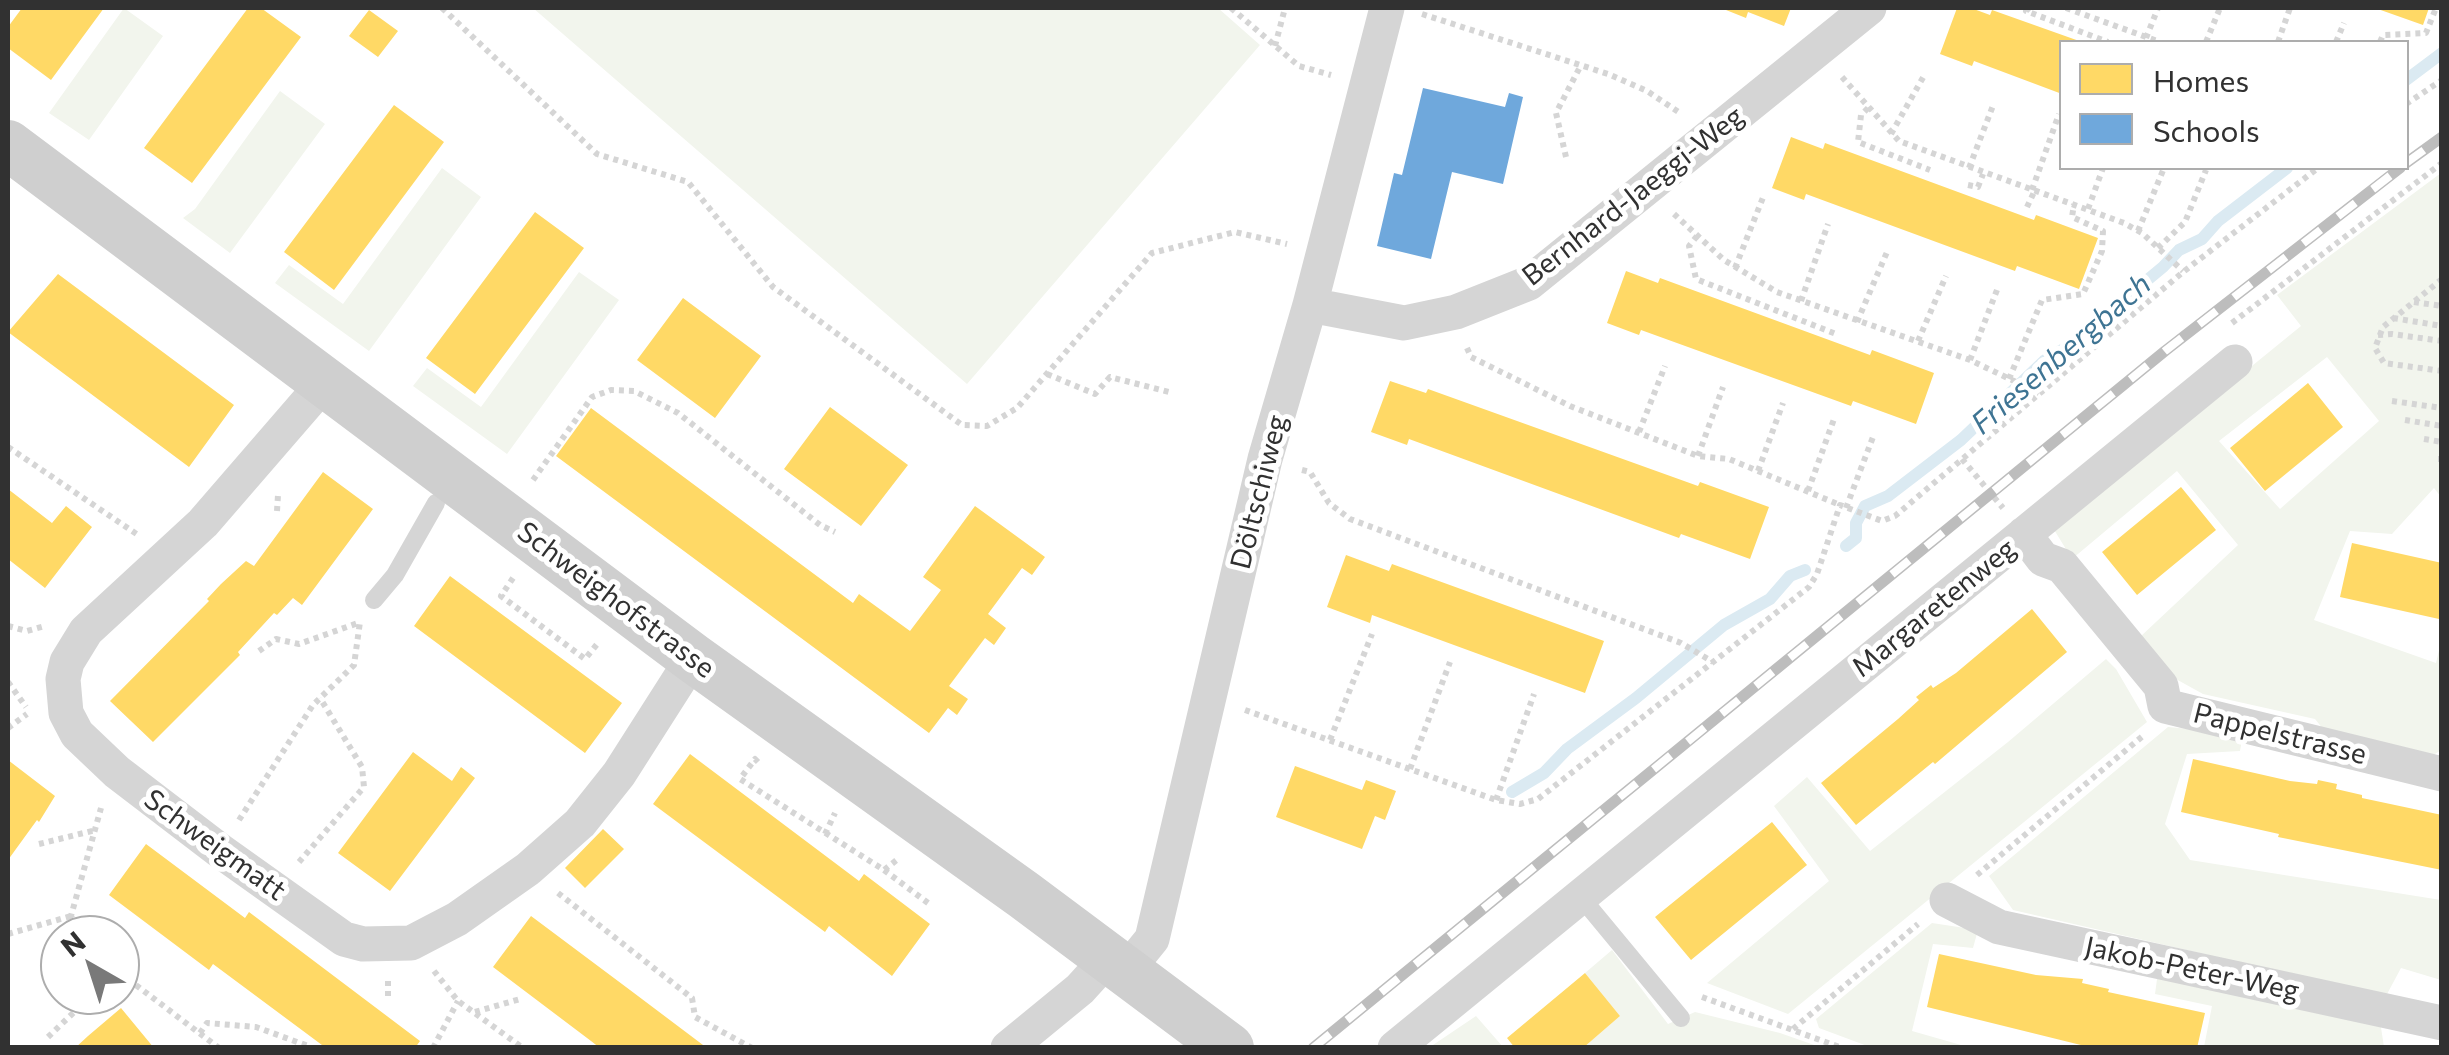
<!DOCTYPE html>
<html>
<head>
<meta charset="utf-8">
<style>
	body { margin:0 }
	#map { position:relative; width:2449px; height:1055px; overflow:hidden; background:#fff; font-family:Commissioner,sans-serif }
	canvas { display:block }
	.frame { position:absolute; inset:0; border:10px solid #313131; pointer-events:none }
	.legend { position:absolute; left:2059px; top:40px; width:350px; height:130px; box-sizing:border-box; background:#fff; border:2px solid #adadad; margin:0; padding:12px 18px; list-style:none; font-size:30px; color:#313131 }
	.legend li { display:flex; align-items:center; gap:20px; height:50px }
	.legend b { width:50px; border:2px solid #adadad }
	.north { position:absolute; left:40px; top:915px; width:100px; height:100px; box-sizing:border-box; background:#fff; border:2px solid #adadad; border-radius:50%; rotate:321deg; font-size:28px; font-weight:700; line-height:40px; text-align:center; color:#313131 }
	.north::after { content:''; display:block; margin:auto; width:35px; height:45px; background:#797979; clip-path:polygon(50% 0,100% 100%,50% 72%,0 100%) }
</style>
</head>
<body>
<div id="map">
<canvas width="2449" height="1055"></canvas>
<div class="frame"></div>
<ul class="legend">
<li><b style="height:28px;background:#ffd966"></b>Homes</li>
<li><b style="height:28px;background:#6fa8dc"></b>Schools</li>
</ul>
<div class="north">N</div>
</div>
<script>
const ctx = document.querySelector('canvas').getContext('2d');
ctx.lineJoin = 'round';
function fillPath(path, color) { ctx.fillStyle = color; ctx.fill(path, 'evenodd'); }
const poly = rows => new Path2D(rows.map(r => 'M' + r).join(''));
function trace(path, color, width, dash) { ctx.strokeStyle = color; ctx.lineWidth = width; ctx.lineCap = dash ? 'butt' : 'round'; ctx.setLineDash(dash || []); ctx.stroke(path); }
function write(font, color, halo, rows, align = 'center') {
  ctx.font = font + ' Commissioner,sans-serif'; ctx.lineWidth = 10; ctx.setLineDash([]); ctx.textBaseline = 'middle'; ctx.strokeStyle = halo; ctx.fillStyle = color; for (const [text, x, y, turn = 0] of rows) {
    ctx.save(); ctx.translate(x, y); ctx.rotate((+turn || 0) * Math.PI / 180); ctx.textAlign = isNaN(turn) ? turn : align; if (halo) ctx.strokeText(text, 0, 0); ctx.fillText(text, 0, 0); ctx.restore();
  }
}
fillPath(poly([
	[124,8,163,36,89,140,49,113],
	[533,8,1218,8,1260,45,967,384],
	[280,91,325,124,230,253,183,218,195,209],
	[442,168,481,197,369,351,275,283,289,265,343,304],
	[2441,173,2441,497,2434,488,2392,534,2350,531,2314,620,2436,663,2441,642,2441,750,2432,756,2327,734,2315,719,2203,694,2165,673,2140,637,2238,545,2177,471,2072,559,2053,528,2301,326,2277,295],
	[2327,357,2379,421,2280,509,2219,441],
	[579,272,619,300,507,454,413,386,427,368,481,407],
	[2106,659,2116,669,2147,722,1788,1014,1707,983,1829,881,1774,806,1807,777,1870,851,2008,742],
	[2168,727,2243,734,2240,751,2187,754,2165,824,2190,860,2441,900,2441,980,2401,968,2386,996,2013,910,1989,876],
	[1932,923,1978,930,1973,948,1933,944,1912,1031,1968,1047,1870,1047,1819,1028,1816,1019],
	[1612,950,1668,1024,1695,1012,1780,1033,1820,1047,1583,1048,1620,1016,1585,973],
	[2158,972,2380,1021,2384,1047,2204,1047,2212,1006,2155,994],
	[1476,1016,1503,1047,1430,1047]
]), '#f2f5ed');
fillPath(poly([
	[22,8,104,8,51,80,8,48,8,27],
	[248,8,261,8,301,37,192,183,144,148],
	[1721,8,1791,8,1784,26,1748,12,1746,18],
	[1957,8,1971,8,1990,15,1992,10,2082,42,2062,42,2062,94,1974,61,1972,66,1940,54],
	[2375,8,2429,8,2423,25],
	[369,10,398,31,378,57,349,36],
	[394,105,444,142,334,290,284,252],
	[1791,137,1823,149,1825,143,2034,220,2036,215,2098,238,2079,289,2017,266,2015,271,1806,194,1804,200,1772,188],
	[535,212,584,248,475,394,426,358],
	[1626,271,1658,283,1660,278,1870,355,1872,350,1934,373,1916,424,1853,401,1851,406,1641,330,1639,335,1607,323],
	[58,274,234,405,189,467,8,332],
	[683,298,761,356,715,418,637,360],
	[1390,381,1426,393,1428,389,1698,486,1700,482,1769,507,1750,559,1681,534,1679,538,1409,439,1407,445,1371,432],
	[2308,383,2343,427,2265,491,2230,448],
	[830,407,908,465,861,526,784,469],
	[591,408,853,603,859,594,910,631,941,590,923,577,975,506,1045,557,1032,575,1022,568,988,614,1006,628,994,645,985,638,949,686,968,699,957,715,948,708,929,733,556,456],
	[323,472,373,509,302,605,293,598,277,615,274,613,238,652,240,655,153,742,110,701,209,601,207,599,221,584,246,561,254,566],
	[2181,487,2216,530,2137,595,2102,552],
	[8,489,52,523,66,506,92,527,45,588,8,559],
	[2352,543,2442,563,2439,619,2340,597],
	[1346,555,1389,571,1392,564,1604,641,1585,693,1372,615,1370,623,1327,607],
	[450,576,622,703,585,753,414,626],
	[2032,609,2067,652,1935,764,1933,762,1856,825,1821,783,1898,719,1919,700,1916,697,1931,685,1933,688,1956,673],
	[413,752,452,781,461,767,475,778,390,891,338,853],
	[690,754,859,881,864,874,930,924,892,976,829,926,825,932,653,804],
	[2193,759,2290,781,2317,784,2318,780,2337,784,2336,789,2362,795,2362,798,2442,815,2442,870,2278,837,2279,834,2181,812],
	[8,760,55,796,39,822,37,820,8,860],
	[1295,766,1362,790,1366,780,1396,791,1385,820,1375,816,1362,849,1276,817],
	[1772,822,1807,865,1691,960,1655,917],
	[603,829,624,849,585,888,565,868],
	[146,844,245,918,249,912,420,1041,415,1048,326,1048,213,964,209,970,109,895],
	[531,916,630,990,707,1048,600,1048,591,1041,493,967],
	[1939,954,2036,975,2083,979,2082,983,2109,989,2108,992,2205,1013,2197,1048,2093,1048,1927,1007],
	[1585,973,1620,1016,1583,1048,1515,1048,1507,1038],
	[121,1008,154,1048,75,1048,88,1036]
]), '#ffd966');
fillPath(poly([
	[1423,88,1505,107,1509,93,1523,97,1503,184,1452,172,1431,259,1377,246,1394,173,1402,175]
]), '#6fa8dc');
trace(poly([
	[2406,80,2442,53],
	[1846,546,1856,538,1856,523,1865,506,1888,496,1961,440,2044,361,2064,349,2163,267,2179,250,2202,239,2218,221,2287,168],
	[1512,792,1544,773,1567,749,1636,698,1724,625,1770,599,1790,576,1805,570]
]), '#dbeaf2', 12);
trace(poly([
	[442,8,597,154,688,182,773,287,962,425,987,426,1017,408,1152,253,1235,232,1287,244],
	[1231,8,1299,66,1331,75],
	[2029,8,2026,11,2108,42],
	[2066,8,2160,42],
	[1422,14,1608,74,1647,91,1680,113],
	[2146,38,2158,8],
	[2206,42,2220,8],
	[2278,42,2290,8],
	[2336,42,2344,23],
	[2380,42,2383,35,2426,33,2436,8],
	[1275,46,1285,8],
	[1842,77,1899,141,2124,223,2142,233,2183,271],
	[2406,104,2442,80],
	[1868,108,1861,115,1858,142,1930,170],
	[1891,134,1925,74],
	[1566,157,1556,113,1581,65],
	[1969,168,1994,103],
	[1968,185,1978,187,1983,174],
	[2032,190,2059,114],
	[2027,207,2035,190],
	[2088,209,2103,168],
	[1674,214,1724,260,1777,292,1970,360,2039,393],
	[2138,231,2164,168],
	[1697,236,1689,246,1696,279,1836,334],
	[2158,248,2185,222,2206,170],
	[1735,268,1764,195],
	[2442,279,2383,327,2375,348,2384,363,2442,371],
	[1801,301,1828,224],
	[2414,302,2442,306],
	[2393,318,2442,326],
	[1857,322,1887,252],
	[2232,323,2442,163],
	[2378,335,2392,334,2442,341],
	[1918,341,1946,276],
	[1467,348,1471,357,1570,406,1698,456,1729,459,1840,505],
	[1970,360,1997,290],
	[1047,374,1095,394,1110,377,1169,392],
	[2009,379,2042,300,2083,294,2102,251,2103,231,2072,217,2074,204],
	[2392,401,2442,408],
	[2405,420,2442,426],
	[1639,432,1665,366],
	[2424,439,2442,442],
	[8,447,138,535],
	[1698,456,1723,387],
	[1962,459,2003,508],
	[2438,459,2442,459],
	[1302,470,1310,472,1329,503,1350,519,1681,643,1713,662],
	[1758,471,1783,403],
	[533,480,592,397,611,390,634,391,678,413,820,525,835,532],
	[1808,491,1834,419],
	[1846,508,1873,437],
	[277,511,278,495],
	[513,578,501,596,585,659,598,643],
	[8,626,27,631,45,626],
	[259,651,276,639,299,644,358,623],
	[8,682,26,707],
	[1245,710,1496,800,1520,804,1538,799,1809,587,1817,574,1840,505,1882,521,1895,516,2183,272,2318,168],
	[8,728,27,714],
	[1330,740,1372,634],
	[758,762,755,759,740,779,884,870,898,859],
	[1410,769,1450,662],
	[1496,800,1534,694],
	[239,820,313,705,354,665,360,622],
	[825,834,835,813],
	[39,844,96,830],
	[299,862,364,787,362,767,320,698],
	[884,870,932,906],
	[1977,875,2144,735],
	[558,893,692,998,695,1017,752,1048],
	[8,934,71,916],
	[83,935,71,916,101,808],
	[434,971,458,1001,523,1048],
	[120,973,219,1048],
	[388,996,388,980],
	[1702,997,1842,1048],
	[475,1012,520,999],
	[1793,1029,1918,924],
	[200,1033,207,1023,256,1027,308,1046],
	[48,1037,92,995],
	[433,1048,458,1001]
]), '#d5d5d5', 6, [5, 5]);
trace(poly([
	[374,600,395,575,436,503],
	[1580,896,1681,1018]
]), '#d5d5d5', 18);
trace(poly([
	[1310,305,1404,323,1456,312,1529,283,1869,8],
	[325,382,203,523,86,631,67,662,63,679,66,713,77,734,117,772,219,850,344,939,363,944,411,943,457,919,528,869,580,823,619,774,693,658],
	[2024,534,2043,559,2062,566,2161,686,2165,706,2442,774],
	[1947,900,1999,927,2442,1023],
	[1126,971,1152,939,1265,459,1310,305,1387,8],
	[1008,1048,1080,989,1109,957],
	[1395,1048,2235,362]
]), '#d5d5d5', 35);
trace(poly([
	[8,145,693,658,1024,895,1229,1048]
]), '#cfcfcf', 50);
const rail = poly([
	[2406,163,2442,137],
	[1313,1048,2165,351,2400,168]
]);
trace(rail, '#bdbdbd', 11);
trace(rail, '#fff', 8, [22]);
write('28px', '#313131', '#fff', [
	["Bernhard-Jaeggi-Weg",1633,196,-38],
	["Döltschiweg",1259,492,-76],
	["Schweighofstrasse",616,600,37],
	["Margaretenweg",1934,608,-39],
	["Pappelstrasse",2280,734,14],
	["Schweigmatt",215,845,36],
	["Jakob-Peter-Weg",2192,969,12]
]);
write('italic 30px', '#3e7493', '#fff', [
	["Friesenbergbach",2061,354,-41]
]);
</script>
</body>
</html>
